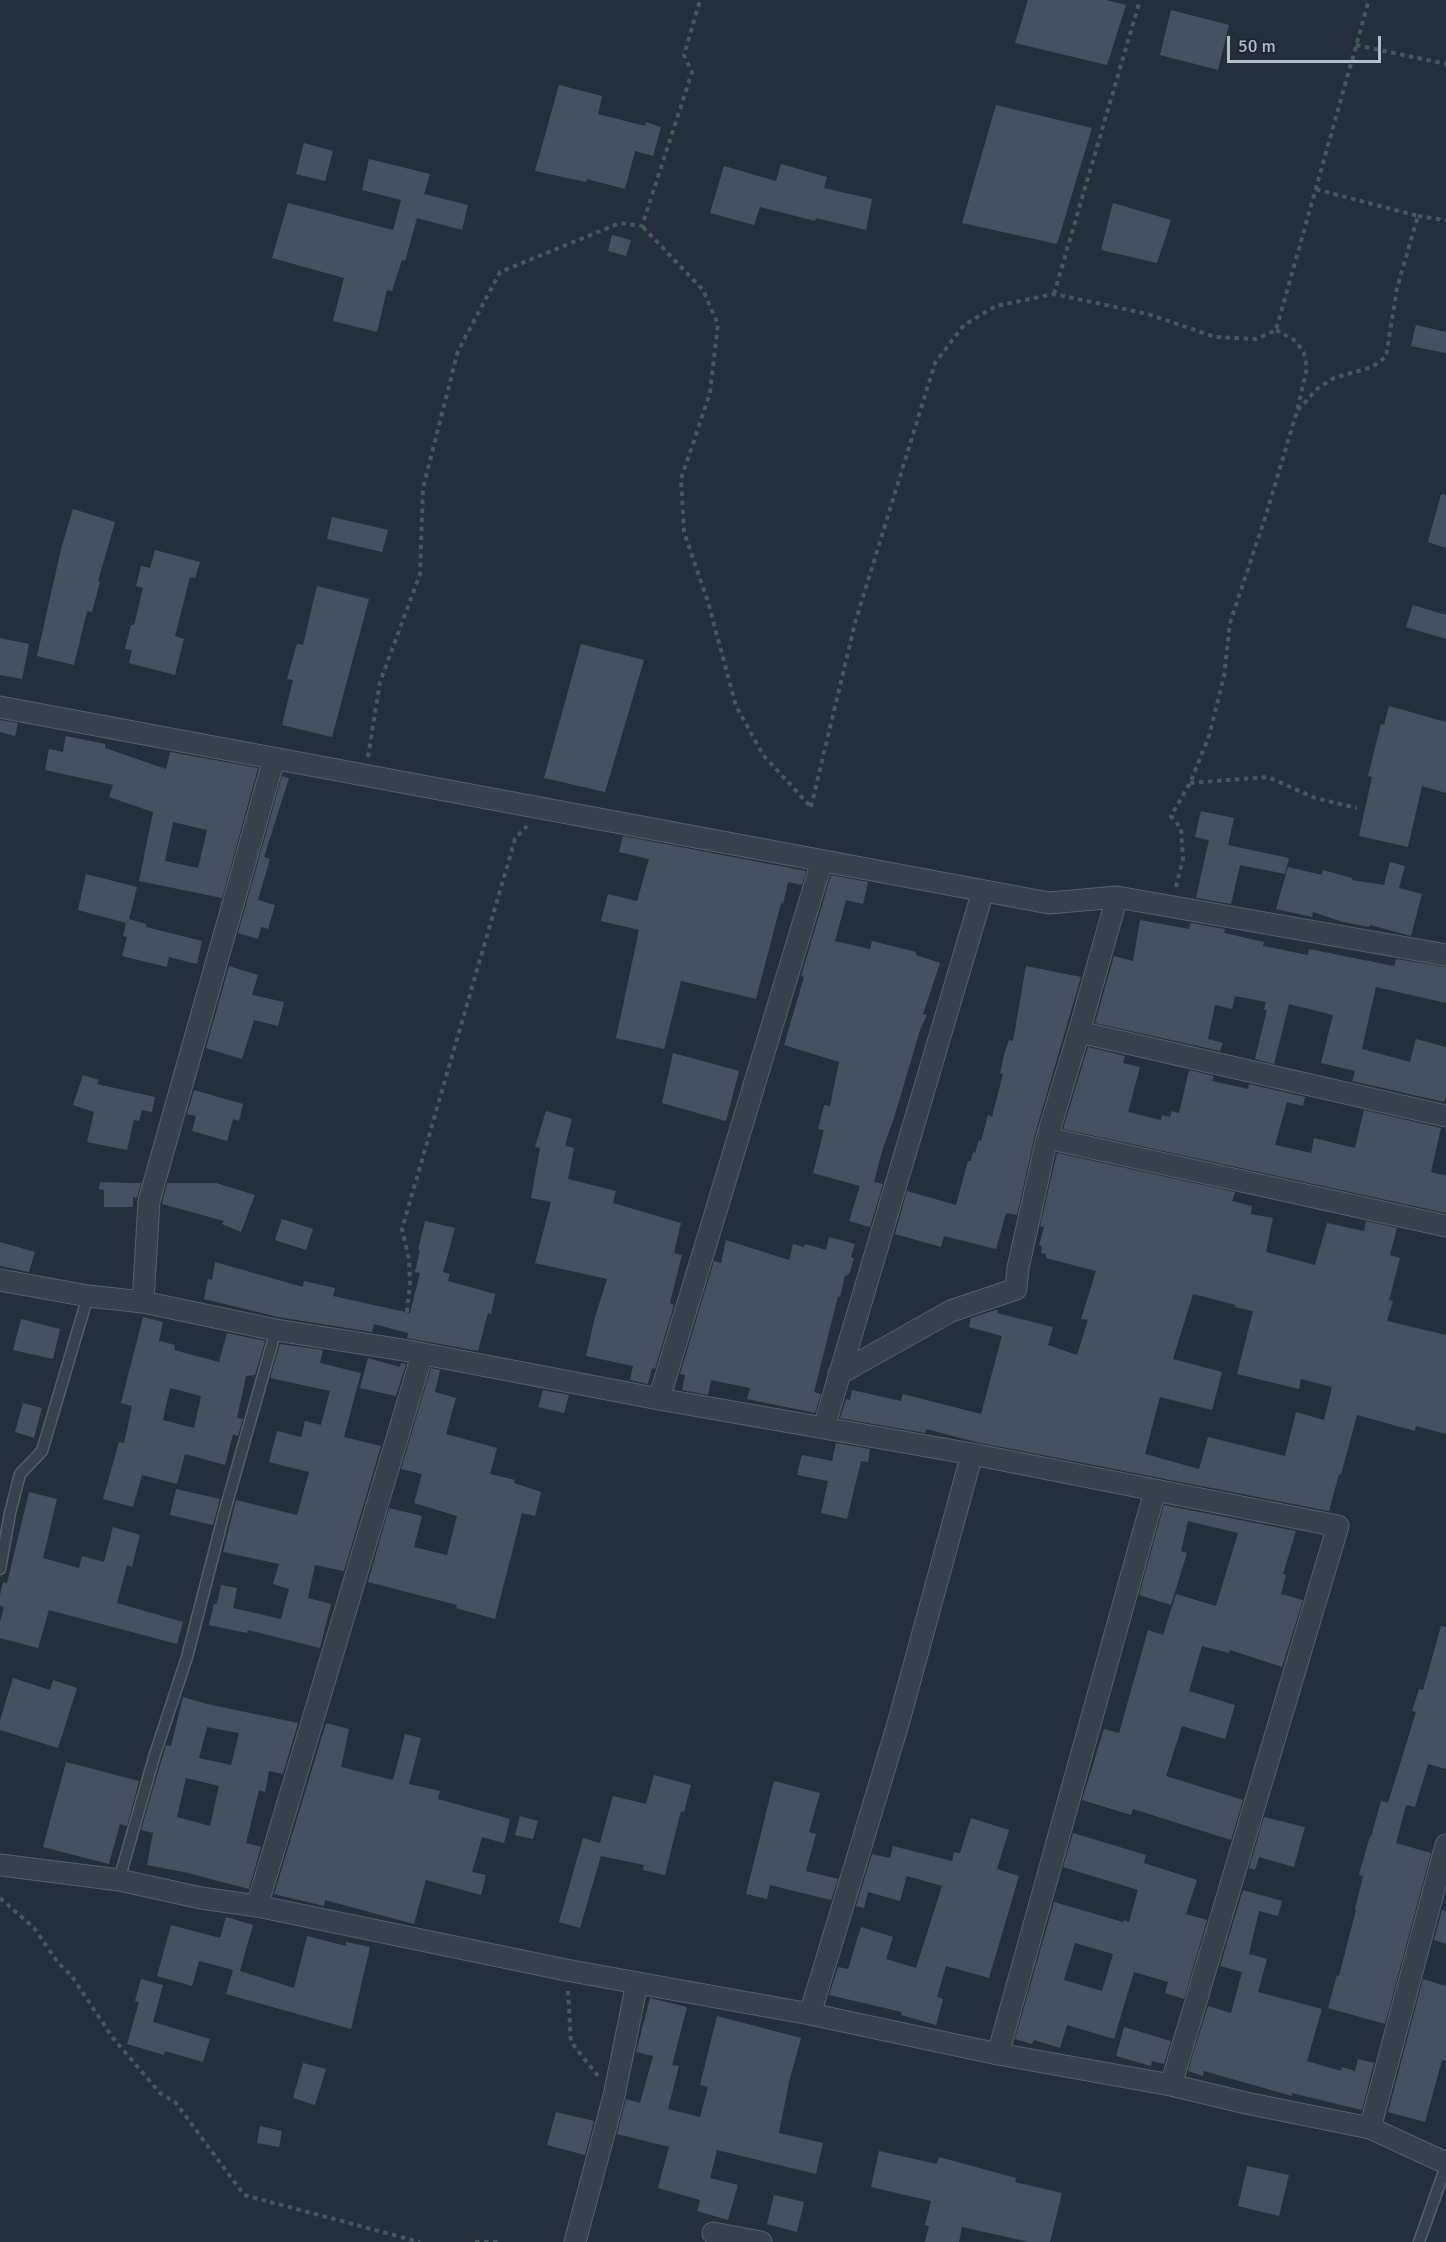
<!DOCTYPE html>
<html>
<head>
<meta charset="utf-8">
<style>
	body { margin:0 }
	#map { position:relative; width:1446px; height:2242px; overflow:hidden; background:#242f3e; font-family:Signika,sans-serif }
	canvas { display:block }
	.scale { position:absolute; left:1227px; top:36px; width:154px; height:27px; box-sizing:border-box; border:3px solid #b4bcc9; border-top:0; padding-left:8px; font-size:18px; line-height:21px; white-space:nowrap; color:#b4bcc9; -webkit-text-stroke:4px #1d2633; paint-order:stroke }
</style>
</head>
<body>
<div id="map">
<canvas width="1446" height="2242"></canvas>
<div class="scale">50 m</div>
</div>
<script>
const ctx = document.querySelector('canvas').getContext('2d');
ctx.lineJoin = 'round';
function fillPath(path, color) { ctx.fillStyle = color; ctx.fill(path, 'evenodd'); }
const poly = rows => new Path2D(rows.map(r => 'M' + r).join(''));
function trace(path, color, width, dash) { ctx.strokeStyle = color; ctx.lineWidth = width; ctx.lineCap = dash ? 'butt' : 'round'; ctx.setLineDash(dash || []); ctx.stroke(path); }
fillPath(poly([
	[1028,0,1106,0,1126,5,1107,65,1015,43],
	[1171,10,1229,25,1218,70,1160,55],
	[559,85,602,96,598,114,645,126,646,122,661,127,653,156,635,151,625,189,587,179,586,182,535,171],
	[996,105,1092,128,1057,244,962,223],
	[304,143,333,151,325,181,296,174],
	[369,159,430,174,424,194,468,205,462,230,417,218,405,261,402,260,392,291,387,290,377,332,333,321,344,278,272,258,288,203,393,230,401,200,362,190],
	[781,164,827,177,824,188,872,199,866,230,816,218,815,221,760,207,754,225,710,213,724,166,776,181],
	[1113,203,1171,220,1157,263,1101,250],
	[612,235,631,240,626,256,608,251],
	[1416,325,1446,332,1446,353,1411,346],
	[1441,494,1446,495,1446,548,1428,542],
	[73,509,115,522,98,581,100,582,92,612,87,611,74,665,37,656,61,549],
	[332,517,388,530,382,552,327,539],
	[155,550,200,562,195,578,190,577,175,636,184,639,175,675,129,663,132,650,125,649,131,625,134,625,143,588,136,586,141,566,150,568],
	[317,586,369,599,332,737,282,725,293,680,287,679,297,644,303,645],
	[1413,605,1446,615,1446,639,1406,627],
	[0,638,29,644,22,679,0,675],
	[581,644,644,660,605,792,544,778],
	[1389,706,1446,722,1446,793,1422,786,1408,847,1359,836,1372,777,1368,776,1381,724,1384,725],
	[0,720,18,723,15,736,0,732],
	[66,736,105,744,105,748,166,769,170,752,258,768,222,898,139,881,153,812,109,797,113,785,45,770,49,749,63,752],
	[173,822,207,830,198,868,165,861],
	[282,776,289,778,264,857,270,859,258,900,275,905,268,929,261,927,258,939,238,933],
	[1201,811,1234,818,1228,845,1289,858,1285,874,1240,865,1231,904,1196,898,1209,840,1195,837],
	[623,836,806,871,802,885,788,882,783,904,781,903,756,999,681,981,664,1049,616,1038,639,930,601,921,608,894,637,901,649,859,619,852],
	[1390,862,1405,866,1399,888,1422,894,1411,936,1370,925,1369,927,1343,922,1313,912,1312,917,1276,909,1288,867,1322,875,1323,870,1352,878,1352,880,1384,885],
	[86,874,137,887,129,919,146,924,146,927,202,941,197,964,169,957,167,967,122,956,127,937,123,936,126,923,78,910],
	[831,875,868,882,863,904,846,900,835,941,870,949,872,941,916,952,916,955,940,963,923,1014,927,1015,920,1030,894,1118,883,1148,874,1182,883,1184,870,1227,849,1221,860,1186,813,1173,824,1130,818,1129,824,1105,830,1106,839,1062,784,1045,804,977,801,976],
	[1140,920,1189,929,1191,923,1225,929,1224,933,1264,942,1263,946,1308,955,1309,949,1394,966,1396,959,1446,967,1446,1003,1376,987,1362,1049,1410,1062,1416,1039,1446,1047,1446,1095,1444,1102,1352,1081,1355,1071,1321,1063,1333,1015,1289,1004,1274,1064,1255,1059,1267,1010,1264,1010,1266,1002,1235,996,1232,1009,1215,1005,1208,1039,1223,1043,1220,1051,1095,1023,1114,956,1133,961],
	[229,966,258,975,252,995,284,1002,278,1026,254,1020,242,1059,206,1048],
	[1026,966,1081,977,1035,1134,1017,1215,1006,1213,996,1249,944,1236,941,1247,895,1234,907,1191,956,1205,968,1161,971,1161,973,1152,975,1153,979,1140,981,1141,988,1115,992,1117,1003,1074,1000,1073,1004,1055,1009,1040,1013,1041],
	[1088,1047,1125,1056,1123,1063,1140,1067,1128,1112,1161,1120,1162,1115,1170,1117,1172,1111,1179,1113,1189,1070,1214,1076,1212,1081,1248,1089,1249,1084,1305,1097,1303,1106,1287,1102,1275,1145,1311,1153,1314,1138,1355,1148,1364,1110,1441,1128,1431,1172,1446,1176,1446,1213,1063,1129],
	[673,1053,739,1071,726,1121,662,1103],
	[83,1075,99,1080,97,1084,155,1097,152,1112,142,1110,139,1121,134,1120,127,1150,87,1142,94,1112,73,1105],
	[194,1090,243,1104,239,1121,233,1119,227,1141,192,1131,196,1116,187,1114],
	[546,1111,572,1119,565,1146,574,1148,568,1179,616,1191,613,1203,681,1223,674,1253,682,1255,670,1303,674,1305,655,1369,652,1368,648,1384,630,1380,633,1366,586,1356,595,1317,607,1279,535,1263,551,1202,531,1198,540,1148,535,1147],
	[1057,1153,1235,1192,1232,1201,1252,1206,1251,1214,1273,1218,1266,1252,1315,1265,1327,1223,1364,1231,1366,1221,1397,1228,1390,1255,1400,1258,1389,1300,1393,1301,1387,1321,1446,1335,1446,1434,1416,1426,1415,1431,1357,1415,1341,1475,1339,1474,1329,1511,976,1442,926,1429,925,1433,840,1418,846,1399,850,1400,852,1390,901,1401,903,1394,981,1414,1002,1336,969,1327,971,1318,995,1310,998,1310,997,1313,1053,1327,1048,1345,1077,1355,1088,1320,1081,1319,1096,1271,1046,1258,1046,1254,1041,1253,1042,1246,1039,1245,1044,1227,1040,1226],
	[1193,1294,1236,1305,1235,1307,1253,1311,1237,1374,1299,1389,1301,1379,1332,1387,1324,1420,1296,1412,1285,1456,1208,1437,1199,1469,1145,1454,1160,1397,1212,1410,1222,1372,1173,1359],
	[100,1182,133,1183,141,1183,137,1198,133,1197,133,1207,104,1207,104,1190,99,1189],
	[167,1183,216,1183,255,1195,241,1232,222,1224,224,1221,162,1204],
	[282,1219,313,1229,306,1250,275,1240],
	[425,1221,455,1228,443,1272,450,1274,448,1281,495,1294,491,1314,488,1313,478,1351,407,1338,408,1333,374,1324,372,1332,278,1317,204,1299,208,1279,212,1280,215,1262,303,1287,304,1281,335,1288,333,1296,410,1313,420,1273,415,1272,420,1250,418,1250],
	[829,1237,855,1244,851,1257,854,1258,850,1272,847,1276,845,1275,840,1297,838,1296,814,1392,821,1394,815,1413,747,1399,750,1388,711,1380,708,1395,682,1390,685,1375,680,1374,714,1261,721,1263,726,1240,789,1260,793,1244,804,1247,805,1244,826,1250],
	[0,1242,35,1252,29,1272,0,1266],
	[143,1317,163,1322,159,1341,175,1345,174,1350,219,1362,227,1333,265,1341,255,1375,246,1376,237,1418,243,1419,238,1436,233,1434,225,1465,185,1454,177,1484,142,1475,133,1507,103,1499,119,1442,124,1443,132,1406,121,1403],
	[170,1388,201,1396,194,1428,163,1420],
	[21,1319,60,1329,53,1359,13,1350],
	[280,1344,323,1350,320,1363,361,1373,344,1437,381,1446,344,1571,315,1565,308,1598,331,1604,320,1648,248,1630,247,1633,209,1625,214,1604,217,1604,221,1585,237,1588,233,1608,281,1619,289,1589,273,1584,279,1564,223,1552,236,1500,297,1515,309,1472,269,1462,277,1431,301,1437,305,1421,321,1425,330,1391,270,1378],
	[368,1358,400,1367,401,1363,406,1364,396,1396,360,1388],
	[431,1368,440,1370,435,1392,456,1398,446,1434,497,1448,490,1474,515,1480,514,1483,541,1492,535,1516,522,1513,495,1619,456,1608,457,1605,368,1582,389,1508,422,1516,414,1547,447,1555,457,1516,414,1503,422,1474,401,1469],
	[543,1390,569,1395,564,1413,538,1407],
	[23,1403,42,1408,34,1438,15,1432],
	[836,1443,870,1449,868,1462,861,1461,847,1519,821,1513,828,1481,797,1475,802,1455,832,1461],
	[176,1489,220,1499,213,1525,170,1515],
	[29,1492,57,1499,43,1558,79,1568,82,1556,104,1562,113,1527,140,1535,132,1567,127,1565,117,1603,183,1622,177,1644,49,1610,38,1648,0,1638,0,1622,4,1607,0,1605,0,1595,3,1582,7,1583],
	[1164,1505,1296,1531,1283,1574,1286,1575,1281,1594,1303,1600,1282,1667,1230,1650,1229,1653,1202,1646,1189,1691,1235,1705,1225,1739,1182,1726,1166,1776,1243,1800,1231,1840,1133,1809,1131,1815,1082,1800,1104,1729,1119,1733,1148,1630,1163,1635,1176,1594,1216,1606,1238,1533,1188,1521,1181,1551,1187,1553,1171,1605,1139,1595],
	[1441,1626,1446,1627,1446,1769,1428,1764,1415,1807,1406,1805,1396,1843,1431,1853,1385,2024,1328,2008,1337,1975,1339,1976,1356,1910,1355,1909,1363,1876,1359,1875,1370,1836,1371,1837,1381,1801,1388,1803,1416,1712,1412,1711,1419,1689,1423,1690],
	[13,1678,50,1690,53,1680,77,1688,58,1748,0,1730,0,1720],
	[183,1697,207,1704,298,1723,283,1774,269,1771,265,1792,259,1790,246,1843,261,1847,249,1889,188,1873,147,1865,153,1833,141,1830,166,1745,171,1746],
	[207,1727,239,1733,231,1765,199,1758],
	[186,1778,219,1786,210,1826,177,1817],
	[326,1723,349,1729,341,1767,393,1780,405,1734,421,1738,409,1784,440,1791,438,1799,510,1819,504,1843,482,1837,472,1872,486,1875,481,1895,426,1880,414,1924,325,1900,324,1906,274,1894],
	[66,1762,139,1781,127,1826,120,1824,109,1864,43,1847],
	[654,1775,691,1785,684,1812,681,1811,665,1875,643,1870,644,1865,601,1856,580,1928,559,1922,583,1838,600,1843,613,1796,646,1804],
	[774,1781,820,1793,809,1832,816,1834,806,1871,838,1879,831,1900,770,1885,767,1899,746,1894],
	[520,1816,538,1821,533,1839,515,1835],
	[1264,1817,1305,1827,1294,1867,1259,1857,1255,1870,1249,1868],
	[971,1818,1009,1830,997,1869,1019,1876,989,1978,946,1966,937,1997,943,1999,936,2025,901,2015,902,2012,829,1995,838,1967,848,1969,861,1927,893,1937,886,1959,916,1968,942,1886,907,1876,900,1901,868,1892,864,1908,856,1906,872,1854,890,1858,893,1846,952,1861,954,1852,960,1853],
	[1073,1833,1146,1855,1144,1863,1197,1880,1186,1914,1207,1920,1184,1999,1165,1993,1168,1982,1134,1972,1114,2039,1067,2025,1060,2048,1034,2040,1032,2044,1015,2039,1054,1902,1123,1922,1124,1920,1129,1922,1138,1890,1063,1867],
	[1075,1943,1113,1954,1102,1991,1064,1980],
	[1243,1890,1282,1901,1278,1916,1259,1911,1249,1954,1267,1959,1258,1992,1322,2009,1307,2061,1341,2071,1342,2067,1355,2071,1358,2059,1374,2063,1362,2110,1292,2093,1292,2096,1204,2071,1203,2076,1188,2071,1208,2006,1231,2013,1242,1972,1220,1966],
	[1442,1910,1446,1911,1446,1944,1434,1940],
	[226,1917,253,1925,240,1971,294,1988,307,1936,346,1946,346,1942,370,1947,351,2029,226,1994,233,1970,199,1961,192,1986,157,1976,171,1925,220,1938],
	[141,1979,163,1985,153,2022,210,2039,203,2062,165,2051,164,2055,127,2044,139,2002,135,2001],
	[1423,1979,1446,1986,1446,2061,1442,2060,1425,2122,1388,2112],
	[650,1998,687,2007,672,2065,679,2066,668,2109,700,2117,708,2087,700,2085,717,2016,801,2038,789,2082,779,2133,823,2143,816,2174,717,2150,710,2178,738,2185,728,2220,697,2211,700,2200,658,2188,669,2147,617,2134,626,2099,640,2103,653,2056,636,2052],
	[1124,2027,1171,2041,1164,2064,1152,2061,1151,2066,1116,2056],
	[303,2063,326,2069,315,2105,293,2098],
	[556,2112,594,2121,585,2155,547,2145],
	[260,2126,282,2131,279,2147,257,2143],
	[879,2151,937,2164,939,2157,1016,2178,1015,2182,1062,2193,1050,2242,1029,2242,962,2227,959,2242,925,2242,929,2226,925,2225,931,2201,871,2187],
	[1247,2166,1289,2175,1279,2216,1238,2206],
	[774,2195,804,2202,797,2232,767,2224]
]), '#455162');
const service = poly([
	[0,1569,10,1513,20,1474,42,1451,88,1296],
	[119,1880,155,1754,187,1657,225,1510,276,1330],
	[1419,2242,1446,2166]
]);
const minor = poly([
	[0,707,1049,903,1117,897,1446,955],
	[1079,1032,1446,1116],
	[1047,1138,1446,1226],
	[0,1280,88,1296,143,1302,276,1330,403,1350,659,1399,972,1454,1338,1526,1171,2085],
	[143,1302,149,1201,274,759],
	[839,1374,951,1311,1016,1289,1018,1268,1047,1138,1079,1032,1117,897],
	[659,1399,822,861],
	[824,1427,983,891],
	[0,1865,119,1880,201,1898,257,1906,566,1970,810,2014,998,2054,1171,2085,1246,2103,1370,2128,1446,2163],
	[257,1906,422,1355],
	[810,2014,898,1724,972,1454],
	[998,2054,1155,1491],
	[1370,2128,1446,1845],
	[713,2233,761,2242],
	[575,2242,614,2096,637,1983]
]);
trace(service, '#565f6c', 13);
trace(minor, '#565f6c', 23);
trace(poly([
	[1356,45,1446,64],
	[1418,216,1446,220],
	[643,227,703,290,718,324,710,393,681,479,684,532,708,602,736,706,763,755,811,807],
	[1054,294,1140,0],
	[1298,410,1317,389,1334,378,1372,367,1386,357,1397,288,1418,216,1315,189],
	[368,757,380,682,420,574,423,488,458,351,500,272,620,223,642,226,692,72,684,55,700,0],
	[1190,783,1268,777,1315,798,1357,808],
	[811,807,855,623,935,363,964,325,996,306,1054,294,1148,314,1215,337,1256,339,1276,330,1369,0],
	[1176,887,1183,859,1181,828,1171,816,1190,783,1209,736,1224,676,1230,623,1265,518,1297,411,1307,368,1304,353,1296,341,1276,330],
	[405,1330,410,1283,409,1259,402,1229,515,839,527,826],
	[0,1898,34,1928,59,1964,71,1975,113,2038,160,2093,176,2103,244,2195,420,2242],
	[568,1991,571,2042,598,2076],
	[475,2242,498,2242]
]), '#44595c', 4, [4.5, 4.5]);
trace(service, '#38414e', 10);
trace(minor, '#38414e', 21);
</script>
</body>
</html>
